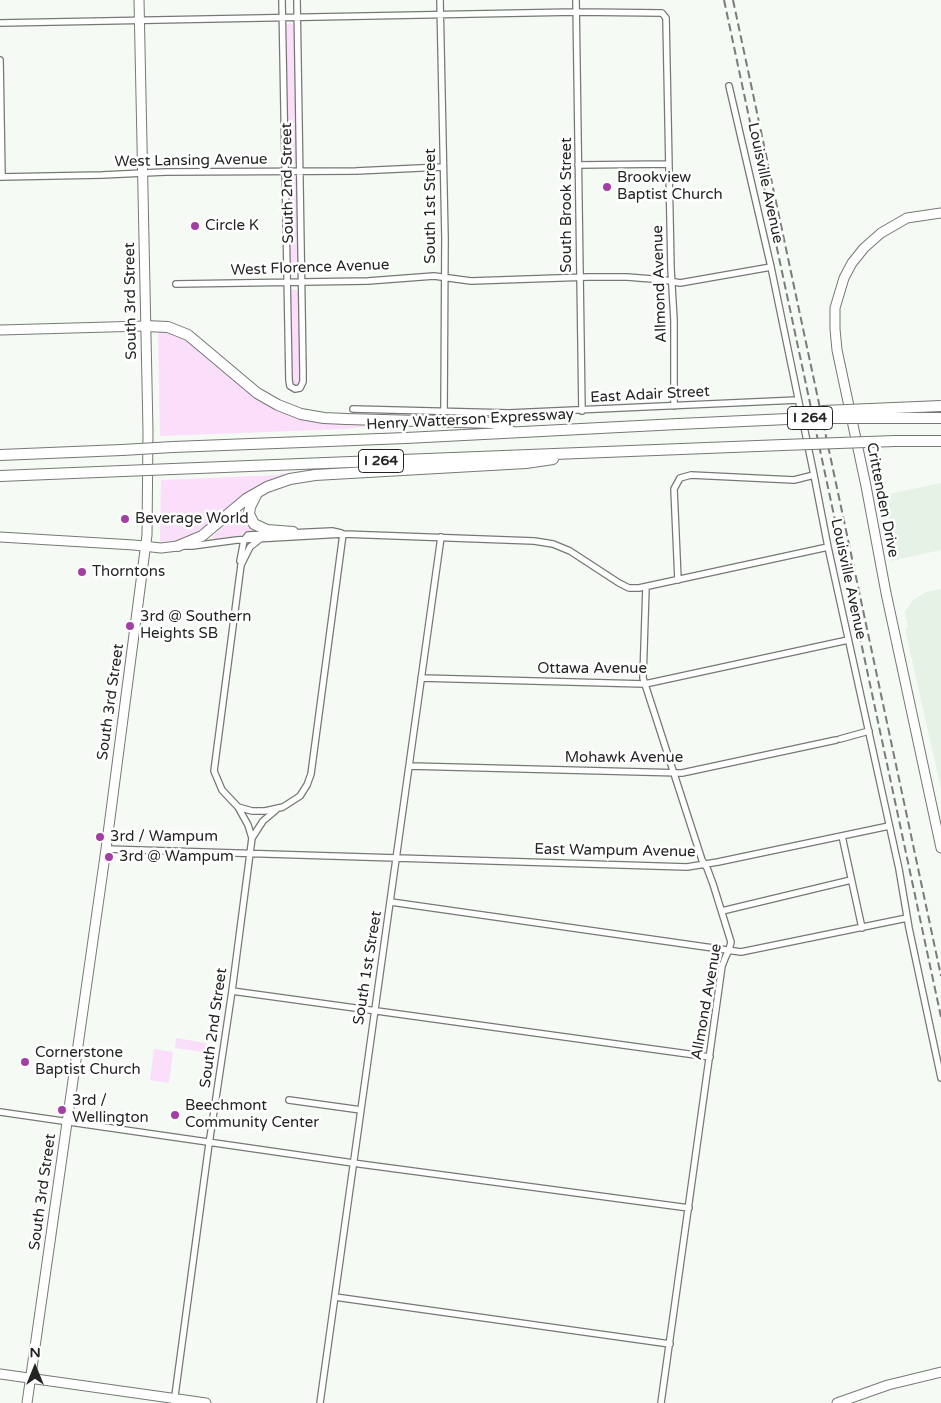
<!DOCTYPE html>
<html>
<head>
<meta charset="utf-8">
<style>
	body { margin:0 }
	#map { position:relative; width:941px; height:1403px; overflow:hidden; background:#f5faf5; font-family:"Varela Round",sans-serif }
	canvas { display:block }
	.north { position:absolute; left:10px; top:1343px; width:50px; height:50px; -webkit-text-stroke:4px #fff; paint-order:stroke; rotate:0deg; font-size:14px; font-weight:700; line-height:20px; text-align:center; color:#232523 }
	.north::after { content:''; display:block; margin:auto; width:18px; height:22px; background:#232523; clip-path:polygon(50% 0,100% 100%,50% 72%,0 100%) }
</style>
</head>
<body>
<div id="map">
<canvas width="941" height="1403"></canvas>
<div class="north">N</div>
</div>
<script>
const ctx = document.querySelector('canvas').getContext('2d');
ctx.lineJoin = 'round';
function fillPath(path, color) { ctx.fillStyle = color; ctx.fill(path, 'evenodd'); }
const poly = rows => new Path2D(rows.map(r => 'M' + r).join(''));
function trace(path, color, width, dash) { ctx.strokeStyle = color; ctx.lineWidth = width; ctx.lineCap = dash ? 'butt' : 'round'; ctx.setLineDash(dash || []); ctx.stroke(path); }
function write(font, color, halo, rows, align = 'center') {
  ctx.font = font + ' "Varela Round",sans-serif'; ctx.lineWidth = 5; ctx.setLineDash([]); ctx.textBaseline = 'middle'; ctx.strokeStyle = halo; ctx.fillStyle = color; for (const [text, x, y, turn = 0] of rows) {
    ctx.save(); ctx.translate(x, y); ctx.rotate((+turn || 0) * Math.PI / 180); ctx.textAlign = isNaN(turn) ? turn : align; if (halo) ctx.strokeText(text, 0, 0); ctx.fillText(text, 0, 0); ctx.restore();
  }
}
fillPath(poly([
	[941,483,941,550,891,561,879,496],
	[941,589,941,789,905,629,908,628,905,612,913,600,926,592]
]), '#e7f2e6');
fillPath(poly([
	[290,23,295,26,297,162,292,165,287,161,284,26],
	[292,177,296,178,298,182,299,271,294,276,289,272,287,180],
	[294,289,298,292,299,302,301,379,299,383,295,385,292,382,290,303,290,293],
	[161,331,172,333,192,343,251,394,323,423,377,425,345,429,160,436,158,332],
	[281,473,292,474,258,486,239,498,195,534,179,540,160,542,161,480,280,475],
	[244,508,244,513,255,532,242,533,241,536,215,539,212,537],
	[176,1038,206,1043,204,1052,175,1048],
	[154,1049,173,1052,169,1083,150,1080]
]), '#fbdefa');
const street = poly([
	[282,0,289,380,290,386,295,389,300,388,303,382,303,371,297,0],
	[440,0,445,238,444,411],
	[576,0,582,411],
	[0,23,576,12,662,13,666,18,671,269,674,320,674,406],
	[0,60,2,177],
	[729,86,771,267,814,475,828,547,899,869,909,928,941,1078],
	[578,165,668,164],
	[0,177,102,175,165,172,356,171,442,167],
	[176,284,368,281,434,276,471,281,588,277,627,277,665,280,680,283,771,267],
	[353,409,509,413,798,400],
	[290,533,332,531,341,533],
	[260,539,250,547,241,565,214,771,222,790,238,807,252,811,265,811,283,807,300,796,307,785,311,774,343,534],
	[183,546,192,546,237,540,343,534,534,541,553,544,570,551,619,583,629,588,639,588,828,547],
	[240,561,244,540,248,535,271,534],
	[678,580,674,489,680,478,691,475,794,480,814,475],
	[646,587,643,678,702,860,707,868,713,884,731,942,729,950,726,956,722,966,661,1403],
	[421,678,645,684,848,640],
	[840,739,869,731],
	[409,766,682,773,836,740],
	[842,836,862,928],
	[252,838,263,821,276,810],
	[106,849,687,867,718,862,889,826],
	[391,902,741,952,907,918],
	[722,911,851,880],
	[232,991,710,1057],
	[289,1100,361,1110],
	[0,1112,360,1164,689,1208],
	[335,1297,670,1344],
	[174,1403,208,1151,232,991,252,838,248,825,238,807],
	[320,1403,441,537]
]);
const secondary = poly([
	[941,213,907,218,881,233,864,248,852,263,844,278,835,308,835,329,837,350,866,486,886,593,941,848],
	[0,1374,206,1403],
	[27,1403,106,849,147,535,148,431,139,0],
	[837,1403,888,1385,941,1372]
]);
const primary = poly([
	[0,330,145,326],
	[0,537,134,545,161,548,178,546]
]);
const highway = poly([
	[145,326,168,327,188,335,257,393,278,405,301,414,324,418,346,419,494,423,513,432],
	[895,441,941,441],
	[173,447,406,438,678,424],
	[0,455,122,450],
	[173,469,783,445],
	[0,476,123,471],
	[257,493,250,507,249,514,254,524,267,530,293,532],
	[178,546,202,536,246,499,267,487,290,479,315,475,526,463,553,459]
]);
trace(street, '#757974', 8);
trace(secondary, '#757974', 11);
trace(primary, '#757974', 11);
trace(highway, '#757974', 12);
trace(street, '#fff', 5.5);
trace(secondary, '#fff', 9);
trace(primary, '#fff', 9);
trace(highway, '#fff', 10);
trace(poly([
	[724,0,941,1017],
	[733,0,941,976]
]), '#797c79', 2, [8, 4]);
const highwayBridge = poly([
	[811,417,823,411,941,406],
	[678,424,810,418,941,418],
	[783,445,895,441],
	[122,450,173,447],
	[123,471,173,469]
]);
trace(highwayBridge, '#757974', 12, []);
trace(highwayBridge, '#fff', 10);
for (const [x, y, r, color] of [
	[607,187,5,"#a33fa4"],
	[195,226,5,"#a33fa4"],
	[125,519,5,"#a33fa4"],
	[82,572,5,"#a33fa4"],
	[130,626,5,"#a33fa4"],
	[100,837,5,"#a33fa4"],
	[109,857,5,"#a33fa4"],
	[25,1062,5,"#a33fa4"],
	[62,1110,5,"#a33fa4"],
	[175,1115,5,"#a33fa4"]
]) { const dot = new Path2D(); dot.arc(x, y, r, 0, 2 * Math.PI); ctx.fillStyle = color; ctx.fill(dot); trace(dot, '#fff', 2); }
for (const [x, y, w] of [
	[810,418,45],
	[381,461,45]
]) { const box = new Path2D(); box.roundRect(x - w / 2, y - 11.5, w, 23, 4); ctx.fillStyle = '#fff'; ctx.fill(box); trace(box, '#232523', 1); }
write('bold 14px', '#232523', null, [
	["I 264",810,418],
	["I 264",381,461]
]);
write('15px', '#232523', '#fff', [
	["West Lansing Avenue",191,161,-1],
	["South 2nd Street",288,183,-91],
	["Louisville Avenue",765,183,78],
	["South Brook Street",567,205,-90],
	["South 1st Street",431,206,-90],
	["West Florence Avenue",310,268,-2],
	["Allmond Avenue",660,284,-92],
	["South 3rd Street",131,301,-91],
	["East Adair Street",650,395,-3],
	["Henry Watterson Expressway",470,420,-3],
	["Crittenden Drive",882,500,79],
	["Louisville Avenue",848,579,78],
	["Ottawa Avenue",592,669],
	["South 3rd Street",111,702,-82],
	["Mohawk Avenue",624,758],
	["East Wampum Avenue",615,851,1],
	["South 1st Street",368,968,-81],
	["Allmond Avenue",707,1002,-80],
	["South 2nd Street",214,1028,-82],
	["South 3rd Street",43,1192,-82]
]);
write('15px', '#232523', '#fff', [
	["Brookview",617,178],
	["Baptist Church",617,195],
	["Circle K",205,226],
	["Beverage World",135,519],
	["Thorntons",92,572],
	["3rd @ Southern",140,617],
	["Heights SB",140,634],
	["3rd / Wampum",110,837],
	["3rd @ Wampum",119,857],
	["Cornerstone",35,1053],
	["Baptist Church",35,1070],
	["3rd /",72,1101],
	["Wellington",72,1118],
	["Beechmont",185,1106],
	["Community Center",185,1123]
], 'left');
</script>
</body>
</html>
